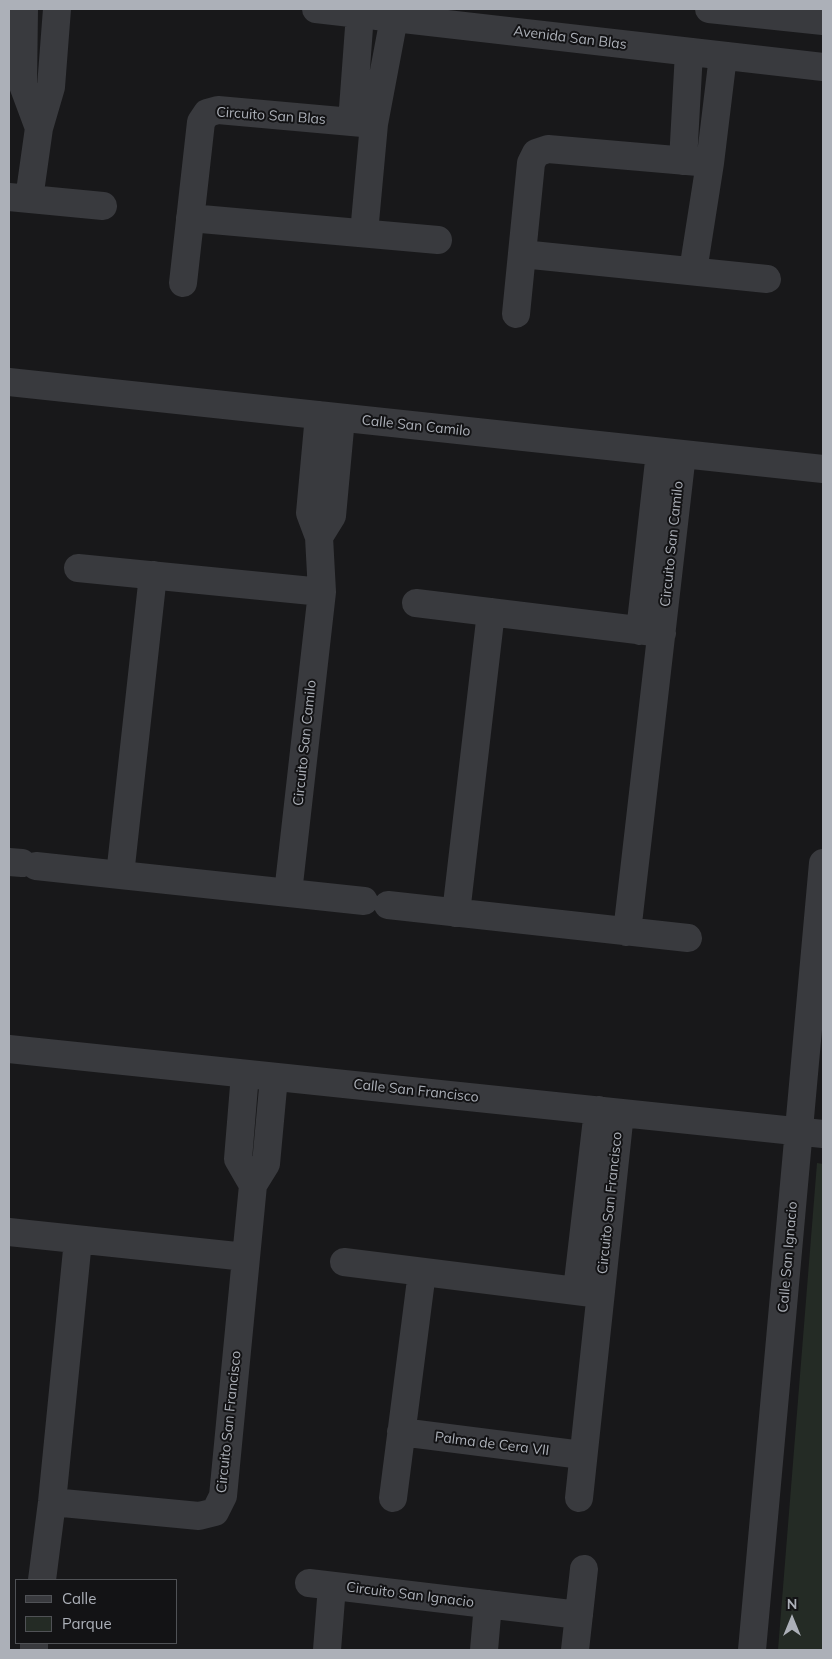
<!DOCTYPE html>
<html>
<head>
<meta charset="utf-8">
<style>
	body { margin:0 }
	#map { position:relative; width:832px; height:1659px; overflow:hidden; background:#18181a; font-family:Mulish,sans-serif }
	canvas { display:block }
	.frame { position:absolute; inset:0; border:10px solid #acb0b8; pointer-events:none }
	.legend { position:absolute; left:15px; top:1579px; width:162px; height:65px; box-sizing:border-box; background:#131315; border:1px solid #505256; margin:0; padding:6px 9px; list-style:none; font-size:15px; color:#acb0b8 }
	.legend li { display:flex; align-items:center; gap:10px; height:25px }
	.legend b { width:25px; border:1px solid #505256 }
	.north { position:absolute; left:767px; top:1594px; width:50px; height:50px; -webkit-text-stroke:4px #131315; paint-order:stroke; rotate:0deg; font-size:14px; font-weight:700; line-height:20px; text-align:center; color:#acb0b8 }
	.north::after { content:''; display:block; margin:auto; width:18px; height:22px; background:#acb0b8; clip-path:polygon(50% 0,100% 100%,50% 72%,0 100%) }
</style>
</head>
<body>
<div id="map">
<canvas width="832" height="1659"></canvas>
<div class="frame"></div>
<ul class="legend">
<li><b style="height:6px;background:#393a3e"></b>Calle</li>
<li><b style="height:14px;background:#242b25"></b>Parque</li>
</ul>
<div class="north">N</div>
</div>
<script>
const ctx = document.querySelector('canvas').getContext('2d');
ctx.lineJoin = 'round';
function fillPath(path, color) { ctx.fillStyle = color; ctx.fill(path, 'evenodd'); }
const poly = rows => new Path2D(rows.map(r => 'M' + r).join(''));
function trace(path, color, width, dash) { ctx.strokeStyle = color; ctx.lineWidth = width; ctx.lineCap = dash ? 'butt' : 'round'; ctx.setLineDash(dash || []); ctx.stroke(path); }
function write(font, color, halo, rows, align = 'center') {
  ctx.font = font + ' Mulish,sans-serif'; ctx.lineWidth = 4; ctx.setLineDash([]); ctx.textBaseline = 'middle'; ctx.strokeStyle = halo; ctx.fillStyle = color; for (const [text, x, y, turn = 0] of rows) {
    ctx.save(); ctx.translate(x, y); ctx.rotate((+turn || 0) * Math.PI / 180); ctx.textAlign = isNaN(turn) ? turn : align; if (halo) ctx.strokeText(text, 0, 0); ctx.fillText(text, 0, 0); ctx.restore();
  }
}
fillPath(poly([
	[817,1163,823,1164,823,1650,778,1650]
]), '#242b25');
trace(poly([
	[24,9,23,85,39,128],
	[316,9,823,67],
	[709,9,823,21],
	[352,122,360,14],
	[683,161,689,52],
	[9,197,103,206],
	[29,199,39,128,51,87,57,9],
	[190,218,438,240],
	[364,233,374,124,394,18],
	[522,254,767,279],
	[693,271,710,163,723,56],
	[183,283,201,122,207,113,218,110,374,124],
	[516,314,531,163,536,153,548,149,710,163],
	[9,382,823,469],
	[319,537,332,516,341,418],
	[78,568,322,592],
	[416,603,662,633],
	[640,631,660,452],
	[9,862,22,863],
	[36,866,364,901],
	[120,875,153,575],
	[288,893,322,592,319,537,310,513,319,415],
	[388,905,688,938],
	[456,913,491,612],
	[627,932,682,454],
	[9,1049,823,1134],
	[245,1074,238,1159,253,1185],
	[9,1232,246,1257],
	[344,1262,600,1294],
	[577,1290,598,1110],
	[401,1432,582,1455],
	[393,1498,422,1272],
	[579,1498,620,1113],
	[52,1502,199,1516,215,1512,223,1496,253,1185,266,1164,274,1077],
	[42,1580,52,1502,78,1240],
	[309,1583,579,1615],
	[34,1650,34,1643],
	[327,1650,332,1586],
	[484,1650,488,1604],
	[575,1650,584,1569],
	[752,1650,823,863]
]), '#393a3e', 28);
write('14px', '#acb0b8', '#131315', [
	["Avenida San Blas",570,38,7],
	["Circuito San Blas",271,116,4],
	["Calle San Camilo",416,426,6],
	["Circuito San Camilo",672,544,-84],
	["Circuito San Camilo",305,743,-84],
	["Calle San Francisco",416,1091,6],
	["Circuito San Francisco",610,1203,-84],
	["Calle San Ignacio",788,1257,-85],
	["Circuito San Francisco",229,1422,-84],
	["Palma de Cera VII",492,1444,7],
	["Circuito San Ignacio",410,1595,7]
]);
</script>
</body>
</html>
